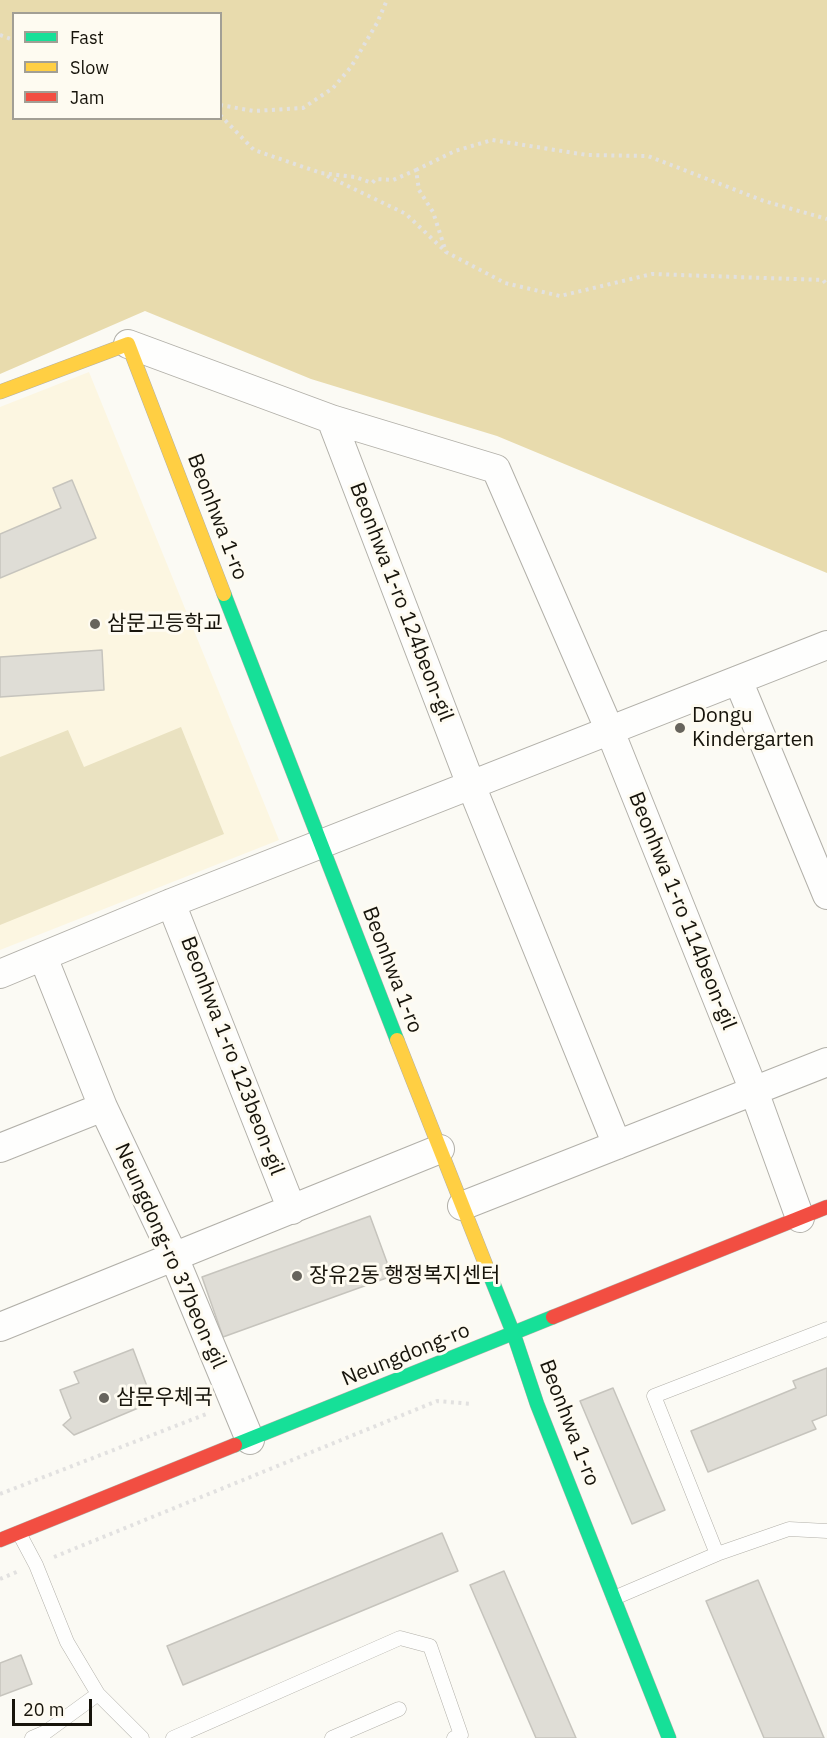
<!DOCTYPE html>
<html>
<head>
<meta charset="utf-8">
<style>
	body { margin:0 }
	#map { position:relative; width:827px; height:1738px; overflow:hidden; background:#fbfaf4; font-family:"IBM Plex Sans",sans-serif }
	canvas { display:block }
	.legend { position:absolute; left:12px; top:12px; width:210px; height:108px; box-sizing:border-box; background:#fefbf1; border:2px solid #a29f95; margin:0; padding:8px 10px; list-style:none; font-size:18px; color:#17140b }
	.legend li { display:flex; align-items:center; gap:12px; height:30px }
	.legend b { width:30px; border:2px solid #a29f95 }
	.scale { position:absolute; left:12px; top:1699px; width:80px; height:27px; box-sizing:border-box; border:3px solid #17140b; border-top:0; padding-left:8px; font-size:18px; line-height:21px; white-space:nowrap; color:#17140b; -webkit-text-stroke:4px #fefbf1; paint-order:stroke }
</style>
</head>
<body>
<div id="map">
<canvas width="827" height="1738"></canvas>
<ul class="legend">
<li><b style="height:8px;background:#16e098"></b>Fast</li>
<li><b style="height:8px;background:#ffcf43"></b>Slow</li>
<li><b style="height:8px;background:#f24e42"></b>Jam</li>
</ul>
<div class="scale">20 m</div>
</div>
<script>
const ctx = document.querySelector('canvas').getContext('2d');
ctx.lineJoin = 'round';
function fillPath(path, color) { ctx.fillStyle = color; ctx.fill(path, 'evenodd'); }
const poly = rows => new Path2D(rows.map(r => 'M' + r).join(''));
function trace(path, color, width, dash) { ctx.strokeStyle = color; ctx.lineWidth = width; ctx.lineCap = dash ? 'butt' : 'round'; ctx.setLineDash(dash || []); ctx.stroke(path); }
function write(font, color, halo, rows, align = 'center') {
  ctx.font = font + ' "IBM Plex Sans","Noto Sans KR",sans-serif'; ctx.lineWidth = 6; ctx.setLineDash([]); ctx.textBaseline = 'middle'; ctx.strokeStyle = halo; ctx.fillStyle = color; for (const [text, x, y, turn = 0] of rows) {
    ctx.save(); ctx.translate(x, y); ctx.rotate((+turn || 0) * Math.PI / 180); ctx.textAlign = isNaN(turn) ? turn : align; if (halo) ctx.strokeText(text, 0, 0); ctx.fillText(text, 0, 0); ctx.restore();
  }
}
fillPath(poly([
	[89,372,279,840,0,950,0,407]
]), '#fcf6e1');
fillPath(poly([
	[181,727,224,834,0,925,0,757,68,730,84,767]
]), '#eae2c1');
fillPath(poly([
	[0,0,827,0,827,573,497,436,311,379,145,311,0,374],
	[14,14,220,14,220,118,14,118]
]), '#e8dbad');
const building = poly([
	[72,480,96,538,0,578,0,534,61,508,53,488,72,480],
	[102,650,104,690,0,697,0,657,102,650],
	[370,1216,392,1276,223,1337,202,1277,370,1216],
	[133,1349,148,1389,143,1406,74,1435,63,1425,71,1418,60,1390,79,1383,74,1372,133,1349],
	[827,1368,827,1415,812,1421,816,1429,708,1472,691,1431,796,1388,793,1381,827,1368],
	[613,1388,665,1510,632,1524,580,1401,613,1388],
	[442,1533,458,1571,183,1685,167,1646,442,1533],
	[504,1571,576,1738,536,1738,470,1585,504,1571],
	[758,1580,824,1738,764,1738,706,1601,758,1580],
	[21,1655,32,1684,0,1696,0,1663,21,1655]
]);
fillPath(building, '#dfddd6');
trace(building, '#c6c4bd', 1.5);
const lane = poly([
	[19,1533,36,1565,67,1642,98,1694,142,1738],
	[717,1554,654,1396,827,1329],
	[614,1598,717,1554,789,1529,827,1531],
	[32,1738,46,1732,98,1694],
	[173,1738,400,1638,430,1646,461,1735,454,1738],
	[332,1738,399,1709]
]);
const street = poly([
	[128,344,331,419,496,469,610,731,754,1091,800,1218],
	[331,419,471,785,617,1145],
	[738,680,827,895],
	[171,903,292,1210],
	[43,957,103,1107,174,1257,250,1440],
	[0,974,171,903,827,645],
	[0,1148,103,1107],
	[462,1206,827,1062],
	[0,1327,440,1149]
]);
const fast = poly([
	[224,594,397,1040],
	[487,1268,514,1335,537,1404,669,1738],
	[235,1445,553,1317]
]);
const slow = poly([
	[0,392,128,344,224,594],
	[397,1040,487,1268]
]);
const jam = poly([
	[553,1317,827,1207],
	[0,1540,235,1445]
]);
trace(lane, '#b2b0a9', 15);
trace(street, '#b2b0a9', 30);
trace(fast, '#b2b0a9', 15);
trace(slow, '#b2b0a9', 15);
trace(jam, '#b2b0a9', 15);
trace(poly([
	[0,35,14,40],
	[220,105,254,111,303,108,333,88,351,67,377,23,387,0],
	[220,115,254,150,321,173,355,177,372,183,376,179,393,180,416,170,419,190,433,212,446,252,505,283,560,296,652,274,823,280,827,285],
	[416,170,455,151,492,140,587,155,648,156,764,201,827,219],
	[327,176,406,214,446,252],
	[0,1494,209,1413],
	[54,1557,437,1401,472,1404],
	[0,1579,19,1571]
]), '#e2e1e0', 4, [3, 4.5]);
trace(lane, '#fefefd', 14);
trace(street, '#fefefd', 28);
trace(fast, '#16e098', 14);
trace(slow, '#ffcf43', 14);
trace(jam, '#f24e42', 14);
for (const [x, y, r, color] of [
	[95,624,6,"#67645d"],
	[680,728,6,"#67645d"],
	[297,1276,6,"#67645d"],
	[104,1398,6,"#67645d"]
]) { const dot = new Path2D(); dot.arc(x, y, r, 0, 2 * Math.PI); ctx.fillStyle = color; ctx.fill(dot); trace(dot, '#fefbf1', 2); }
write('21px', '#17140b', '#fefbf1', [
	["Beonhwa 1-ro",217,517,69],
	["Beonhwa 1-ro 124beon-gil",401,602,69],
	["Beonhwa 1-ro 114beon-gil",682,911,68],
	["Beonhwa 1-ro",392,970,69],
	["Beonhwa 1-ro 123beon-gil",232,1056,69],
	["Neungdong-ro 37beon-gil",170,1256,66],
	["Neungdong-ro",406,1355,-22],
	["Beonhwa 1-ro",569,1423,69]
]);
write('21px', '#17140b', '#fefbf1', [
	["삼문고등학교",107,624],
	["Dongu",692,716],
	["Kindergarten",692,740],
	["장유2동 행정복지센터",309,1276],
	["삼문우체국",116,1398]
], 'left');
</script>
</body>
</html>
